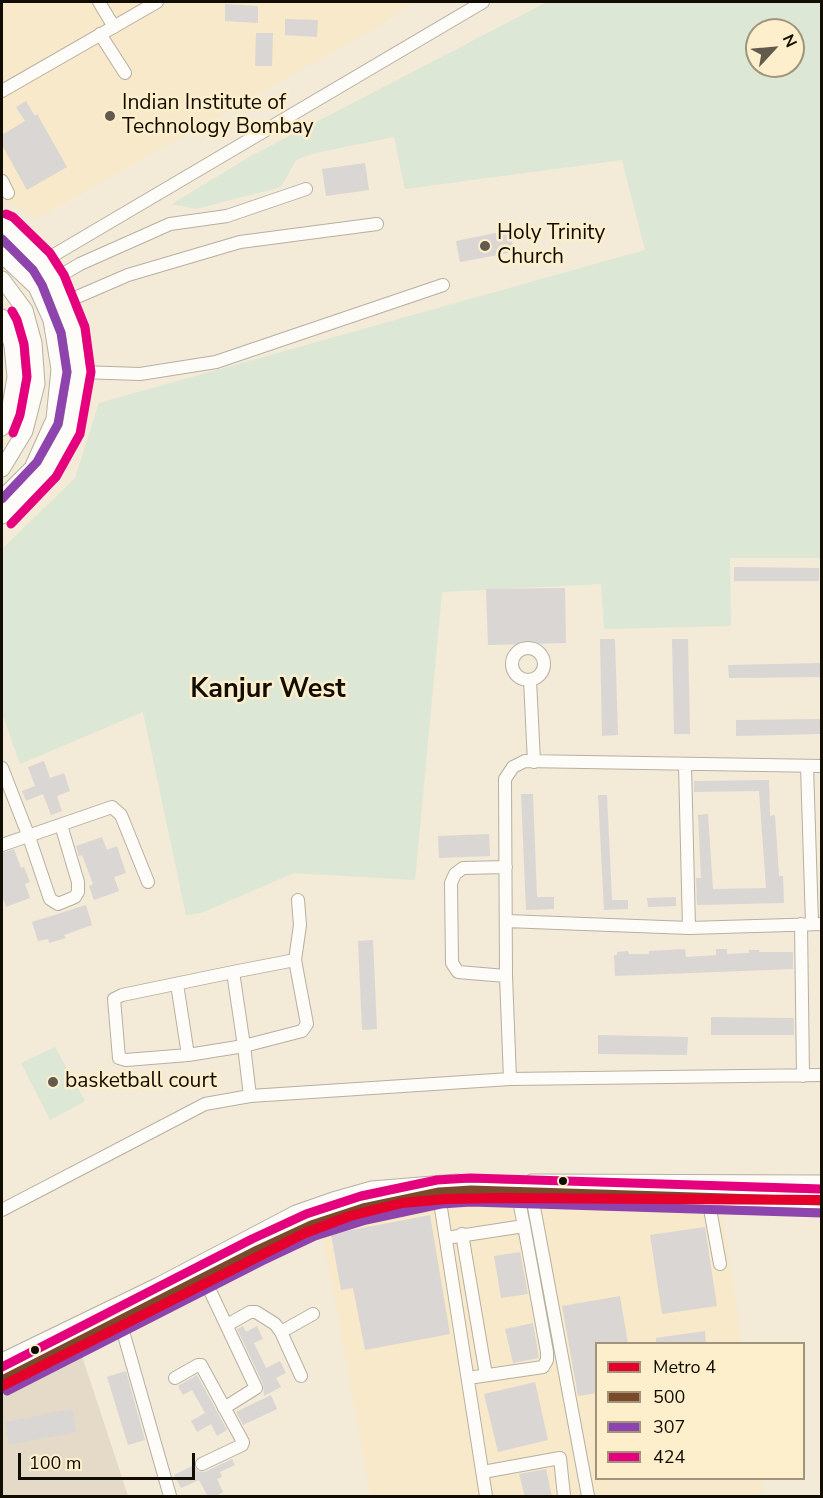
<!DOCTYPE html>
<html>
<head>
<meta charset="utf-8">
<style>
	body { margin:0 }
	#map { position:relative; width:823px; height:1498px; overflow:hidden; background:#f3ead7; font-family:"Nunito Sans",sans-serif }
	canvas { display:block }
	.frame { position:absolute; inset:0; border:3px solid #120d03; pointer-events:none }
	.legend { position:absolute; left:595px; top:1342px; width:210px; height:138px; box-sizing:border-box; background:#feefcc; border:2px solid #a0957c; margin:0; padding:8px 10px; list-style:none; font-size:18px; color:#120d03 }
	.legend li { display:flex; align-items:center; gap:12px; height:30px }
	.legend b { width:30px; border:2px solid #a0957c }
	.north { position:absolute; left:745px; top:18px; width:60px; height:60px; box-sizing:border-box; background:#feefcc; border:2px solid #a0957c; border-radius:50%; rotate:64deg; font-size:16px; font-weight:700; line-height:24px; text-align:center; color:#120d03 }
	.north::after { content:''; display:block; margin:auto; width:21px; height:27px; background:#615a4d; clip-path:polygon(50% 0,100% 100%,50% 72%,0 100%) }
	.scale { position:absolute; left:18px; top:1453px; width:177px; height:27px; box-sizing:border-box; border:3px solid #120d03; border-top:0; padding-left:8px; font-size:18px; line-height:21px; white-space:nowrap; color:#120d03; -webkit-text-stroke:4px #feefcc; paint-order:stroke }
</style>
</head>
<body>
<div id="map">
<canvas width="823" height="1498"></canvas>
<div class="frame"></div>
<ul class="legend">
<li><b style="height:8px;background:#e4002b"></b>Metro 4</li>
<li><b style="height:8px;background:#7a4b2a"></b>500</li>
<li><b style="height:8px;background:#8e44ad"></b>307</li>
<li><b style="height:8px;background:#e5007d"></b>424</li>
</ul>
<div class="north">N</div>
<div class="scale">100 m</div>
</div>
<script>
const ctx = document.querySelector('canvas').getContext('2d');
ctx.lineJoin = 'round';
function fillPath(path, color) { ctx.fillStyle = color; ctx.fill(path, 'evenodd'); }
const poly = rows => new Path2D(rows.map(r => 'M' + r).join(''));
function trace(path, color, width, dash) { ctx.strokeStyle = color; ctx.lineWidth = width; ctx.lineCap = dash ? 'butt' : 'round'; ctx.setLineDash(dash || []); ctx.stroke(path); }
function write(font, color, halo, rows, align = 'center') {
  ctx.font = font + ' "Nunito Sans",sans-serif'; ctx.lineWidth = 5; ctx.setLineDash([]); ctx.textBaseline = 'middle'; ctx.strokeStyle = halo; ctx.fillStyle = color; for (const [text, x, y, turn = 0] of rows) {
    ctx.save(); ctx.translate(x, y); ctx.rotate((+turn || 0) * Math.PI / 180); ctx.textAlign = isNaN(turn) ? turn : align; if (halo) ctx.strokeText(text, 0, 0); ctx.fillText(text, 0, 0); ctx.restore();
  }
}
fillPath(poly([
	[2,2,413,2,370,31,36,219,8,203,2,202],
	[523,1204,722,1214,742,1343,596,1344,596,1478,762,1479,764,1491,753,1496,371,1496,323,1236,345,1223,429,1206]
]), '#f7e9c9');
fillPath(poly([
	[82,1356,128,1496,2,1496,2,1395]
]), '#e5dac7');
fillPath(poly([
	[547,2,821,2,821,558,730,558,731,626,604,629,601,584,442,592,415,880,294,873,201,913,186,915,143,712,20,764,2,713,2,549,75,478,99,403,645,250,622,160,405,189,394,137,311,154,296,160,281,187,196,209,172,204,251,156],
	[757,30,793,30,793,66,757,66],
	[55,1047,85,1101,50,1120,21,1063]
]), '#dce7d5');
fillPath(poly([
	[225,4,258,6,258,23,225,21],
	[285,19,318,20,317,37,285,35],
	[256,33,273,33,272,66,255,66],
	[26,101,35,116,37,114,67,167,27,190,2,145,2,135,25,121,16,107],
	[365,163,369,190,326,196,322,169],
	[510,230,514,252,460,262,456,241],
	[734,567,819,568,819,581,734,581],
	[565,588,566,643,488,645,486,589],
	[600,639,615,639,618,735,602,736],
	[672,639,688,639,690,734,674,734],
	[821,663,821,677,729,678,728,665],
	[821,719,821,734,736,736,736,720],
	[44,761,50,778,64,773,70,791,57,796,62,811,51,815,43,794,26,801,22,791,35,786,28,767],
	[769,780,770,816,775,815,779,876,783,876,784,903,697,905,696,878,701,878,698,815,708,814,713,889,766,888,759,791,694,792,694,781],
	[521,794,533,794,537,897,554,897,554,909,526,910],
	[598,795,607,795,612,900,628,900,628,909,604,910],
	[489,834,490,856,439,858,438,836],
	[102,837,107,850,117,846,126,873,114,877,119,891,94,900,89,886,93,884,82,855,79,856,76,846],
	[14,849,21,868,24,867,30,882,25,884,30,898,6,907,2,895,2,853],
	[676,897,676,906,648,907,647,898],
	[86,905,92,925,64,935,66,938,49,943,48,939,38,941,32,922],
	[373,940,377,1029,362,1030,358,941],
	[685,949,686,957,716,955,716,949,727,949,727,954,749,953,749,950,759,950,759,952,793,952,793,969,615,976,614,955,617,955,617,952,628,951,629,954,649,954,649,951],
	[711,1017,794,1018,794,1035,711,1035],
	[598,1035,688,1037,687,1055,598,1054],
	[430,1215,450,1334,365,1350,353,1288,341,1290,331,1234],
	[705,1227,717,1306,662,1314,650,1235],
	[520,1252,528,1294,501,1298,494,1256],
	[620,1296,628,1344,597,1344,597,1393,578,1396,562,1306],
	[533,1323,539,1358,513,1363,505,1329],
	[243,1326,246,1332,257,1326,263,1339,254,1343,266,1368,280,1361,286,1373,276,1378,281,1387,264,1396,263,1384,237,1329],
	[705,1331,706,1344,656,1344,656,1338],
	[126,1371,145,1440,128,1445,107,1377],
	[197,1375,227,1430,217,1436,211,1424,197,1432,191,1421,205,1413,192,1390,183,1395,178,1386],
	[535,1382,548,1440,498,1452,484,1394],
	[271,1395,277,1409,243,1425,236,1412],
	[72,1409,76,1432,9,1445,5,1422],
	[232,1459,235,1465,220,1472,222,1477,217,1479,223,1492,214,1497,208,1497,199,1480,181,1488,174,1475,194,1465,198,1471,205,1472],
	[546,1469,552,1497,525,1497,519,1474]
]), '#dad6d4');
const minor = poly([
	[99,2,114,27],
	[100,34,125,73],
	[2,91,157,2],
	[2,181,8,193],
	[42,262,483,2],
	[53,280,80,264,170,224,227,216,306,189],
	[63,303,128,275,240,242,377,224],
	[79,372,140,374,216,362,443,285],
	'512 664a16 16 0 1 1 32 0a16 16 0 1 1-32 0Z',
	[530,680,534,762],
	[685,765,689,928],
	[807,766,812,923],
	[2,768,29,837,50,899,58,904,75,897,78,892,78,882,61,825],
	[2,845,112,807,121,815,148,882],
	[506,921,689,928,822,924],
	[801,924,803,1076],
	[295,960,300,925,298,900],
	[233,972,122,995,114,999,119,1058,126,1060,188,1055,244,1046,302,1031,307,1024,295,960,233,972,244,1046,250,1096],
	[506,976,458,972,452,963,451,883,455,874,463,868,506,867],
	[177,984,188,1055],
	[510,1079,506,976,505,779,513,767,525,761,822,766],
	[437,1183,486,1496],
	[517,1191,524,1226],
	[531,1191,588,1496],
	[708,1198,720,1264],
	[2,1210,205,1104,250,1096,510,1079,822,1075],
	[462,1234,486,1375],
	[446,1238,524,1226,547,1352,547,1360,543,1367,468,1378],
	[204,1278,256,1388,224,1408],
	[120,1321,170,1496],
	[227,1325,250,1312,256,1312,275,1324,281,1332,313,1314],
	[281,1332,301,1376],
	[175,1378,198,1365,201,1365,243,1442,242,1445,202,1464],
	[483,1472,560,1458,564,1496]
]);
const major = poly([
	[2,225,5,226,42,262,53,280,73,330,79,372,70,428,47,469,2,516],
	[2,255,36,287,51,320,59,369,54,419,32,468,2,498],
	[2,279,25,310,34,343,37,384,25,431,2,469],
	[2,317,6,324,12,346,15,377,9,412,2,428],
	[532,1182,822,1183],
	[2,1361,159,1285,296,1213,333,1200,372,1189,457,1182],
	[2,1380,158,1302,257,1250,311,1225,363,1208,439,1192,471,1190,822,1201]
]);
trace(minor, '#b6b0a1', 14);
trace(major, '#b6b0a1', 17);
trace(minor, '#fdfcf9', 12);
trace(major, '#fdfcf9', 15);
trace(poly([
	[2,1380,257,1250,311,1225,363,1208,439,1192,471,1190,822,1201]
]), '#7a4b2a', 9);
trace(poly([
	[2,239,33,270,42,285,61,333,67,372,58,424,37,462,2,499],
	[7,1391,262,1261,315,1236,366,1220,441,1204,471,1202,822,1213]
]), '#8e44ad', 9);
trace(poly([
	[6,214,13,217,50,253,64,275,85,327,91,372,80,434,56,477,11,524],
	[12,311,17,320,24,344,27,377,20,415,13,433],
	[2,1367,252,1239,306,1214,361,1196,437,1180,470,1178,822,1189]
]), '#e5007d', 9);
trace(poly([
	[2,1386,305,1233,350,1216,402,1203,446,1199,501,1198,822,1200]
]), '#e4002b', 10);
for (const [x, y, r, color] of [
	[110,116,6,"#615a4d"],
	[485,246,6,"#615a4d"],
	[53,1082,6,"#615a4d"],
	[563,1181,5,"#120d03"],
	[35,1350,5,"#120d03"]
]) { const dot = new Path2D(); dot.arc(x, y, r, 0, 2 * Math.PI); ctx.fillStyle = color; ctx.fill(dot); trace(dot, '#feefcc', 2); }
write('21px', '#120d03', '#feefcc', [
	["Indian Institute of",122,104],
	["Technology Bombay",122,128],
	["Holy Trinity",497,234],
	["Church",497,258],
	["basketball court",65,1082]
], 'left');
write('bold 27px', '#120d03', '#feefcc', [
	["Kanjur West",268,690]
]);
</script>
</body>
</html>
